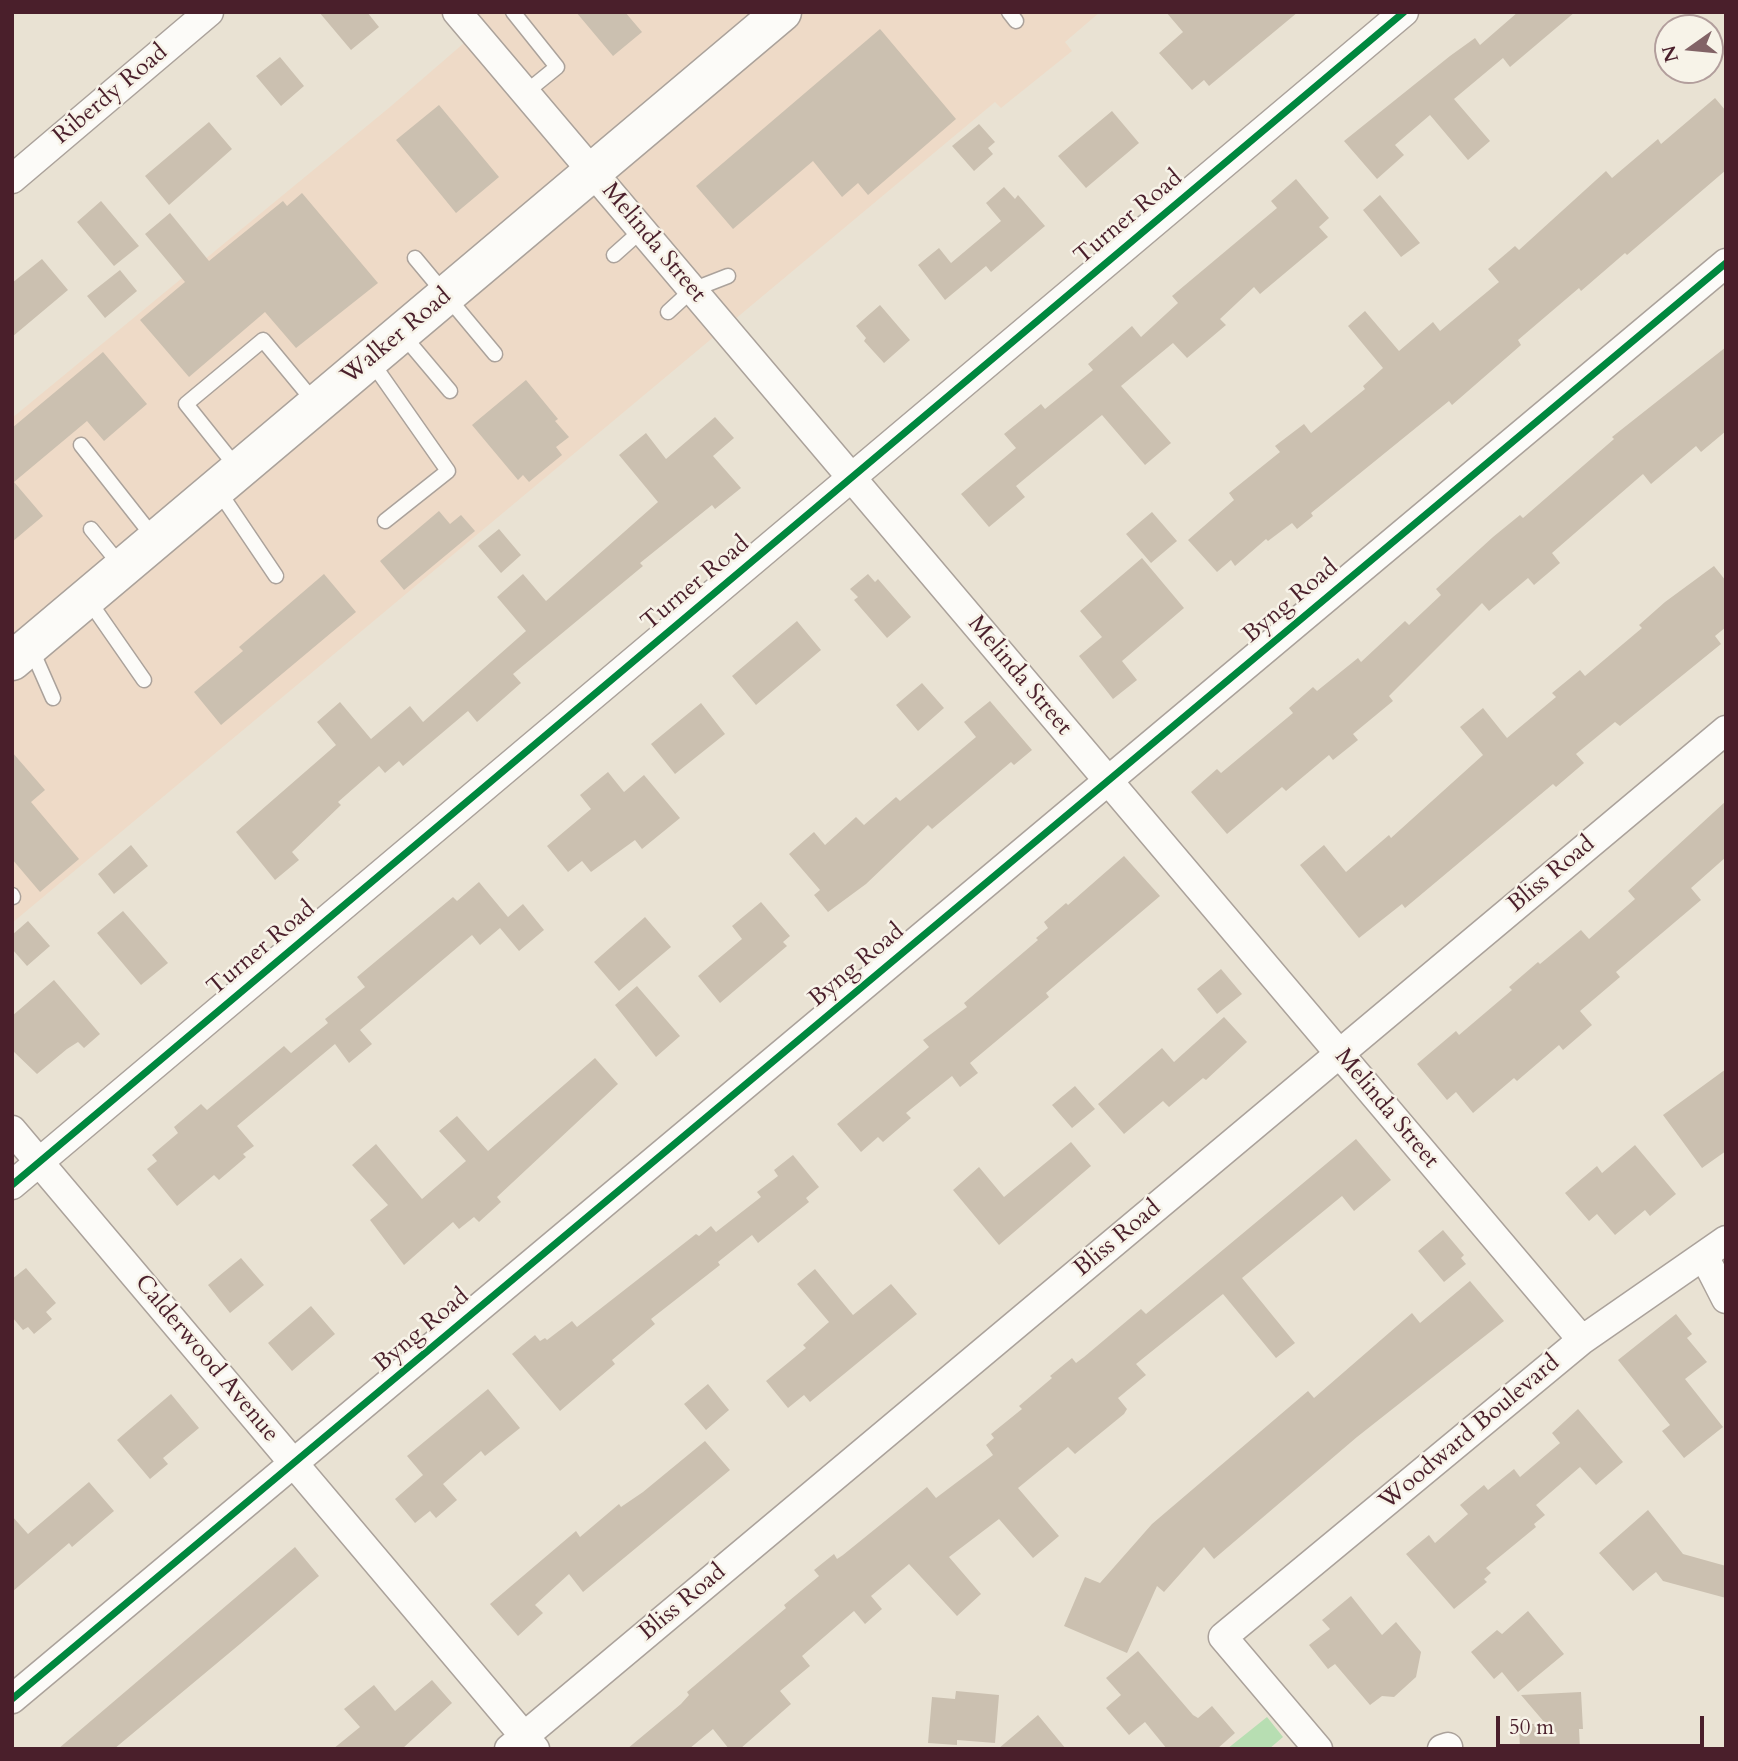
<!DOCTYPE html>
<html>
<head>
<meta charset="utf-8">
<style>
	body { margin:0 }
	#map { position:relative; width:1738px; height:1761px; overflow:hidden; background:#e9e2d3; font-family:Cardo,serif }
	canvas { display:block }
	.frame { position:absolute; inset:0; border:14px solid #4a1f2b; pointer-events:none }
	.north { position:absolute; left:1654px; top:14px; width:70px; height:70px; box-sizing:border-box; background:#f7f3e8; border:2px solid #b29e9c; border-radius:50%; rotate:255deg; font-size:19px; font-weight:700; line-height:28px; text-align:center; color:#4a1f2b }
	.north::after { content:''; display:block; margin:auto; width:24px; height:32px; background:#826366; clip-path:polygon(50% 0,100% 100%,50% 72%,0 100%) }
	.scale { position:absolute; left:1496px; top:1716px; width:208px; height:32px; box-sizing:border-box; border:4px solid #4a1f2b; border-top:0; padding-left:9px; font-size:21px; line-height:24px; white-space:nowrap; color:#4a1f2b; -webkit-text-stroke:5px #f7f3e8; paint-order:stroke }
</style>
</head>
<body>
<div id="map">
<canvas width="1738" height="1761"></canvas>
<div class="frame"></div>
<div class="north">N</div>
<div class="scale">50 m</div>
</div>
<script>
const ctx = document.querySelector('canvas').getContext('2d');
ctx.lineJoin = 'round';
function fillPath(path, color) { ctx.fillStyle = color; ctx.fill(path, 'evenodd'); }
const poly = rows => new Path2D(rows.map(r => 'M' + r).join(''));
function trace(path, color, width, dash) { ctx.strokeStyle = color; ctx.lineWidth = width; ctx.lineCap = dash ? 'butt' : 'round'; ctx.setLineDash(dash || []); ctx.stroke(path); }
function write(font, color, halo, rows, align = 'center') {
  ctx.font = font + ' Cardo,serif'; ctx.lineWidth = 5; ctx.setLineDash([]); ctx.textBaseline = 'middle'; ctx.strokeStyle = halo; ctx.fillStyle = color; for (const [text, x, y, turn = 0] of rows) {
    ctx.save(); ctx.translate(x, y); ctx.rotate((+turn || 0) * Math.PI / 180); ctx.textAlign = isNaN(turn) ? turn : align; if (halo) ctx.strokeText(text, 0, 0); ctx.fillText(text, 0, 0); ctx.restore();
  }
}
fillPath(poly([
	[438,12,1100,12,1065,42,1072,51,1001,108,995,102,12,923,12,418,390,107,464,43]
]), '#eedac7');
fillPath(poly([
	[1267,1717,1283,1737,1269,1749,1227,1749]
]), '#b7deb2');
fillPath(poly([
	[319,12,367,12,379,27,351,50],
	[576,12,625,12,642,32,613,56],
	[1166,12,1298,12,1209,86,1204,80,1192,90,1159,53,1183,32],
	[1518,12,1575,12,1510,67,1503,58,1454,99,1490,141,1468,160,1430,115,1395,145,1404,155,1377,179,1344,141,1450,56,1475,38,1480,45],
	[880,29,956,119,868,195,858,183,842,197,813,161,733,229,696,186],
	[280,57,304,86,281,106,256,76],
	[1715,98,1726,111,1726,170,1627,255,1625,253,1581,291,1579,288,1518,340,1521,345,1452,405,1449,401,1311,513,1313,516,1297,529,1292,523,1268,541,1266,539,1235,566,1231,560,1217,572,1188,540,1234,500,1229,493,1280,452,1275,446,1304,424,1311,433,1365,389,1363,386,1383,368,1348,326,1365,311,1399,351,1433,322,1440,331,1499,282,1488,269,1515,246,1519,250,1606,171,1612,178,1658,139,1661,144],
	[439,105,499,177,456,213,396,140],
	[1112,111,1139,143,1086,188,1058,156],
	[209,122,232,149,169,205,145,176],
	[979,124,995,142,988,148,993,154,974,171,952,146],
	[1296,179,1329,218,1319,227,1328,237,1260,294,1254,287,1220,319,1226,325,1187,358,1173,343,1121,386,1171,443,1145,465,1102,415,1016,486,1025,497,989,527,961,494,1016,448,1004,434,1041,404,1045,409,1093,370,1088,364,1132,326,1141,337,1178,303,1172,296,1277,208,1271,201],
	[1004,187,1015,199,1018,195,1045,226,991,272,986,266,945,300,918,265,939,248,951,263,1001,221,986,203],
	[302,193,378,283,296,348,265,312,189,377,140,320,185,282,145,234,170,213,209,261,283,201,287,206],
	[1380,195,1420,243,1401,257,1363,210],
	[101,201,139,246,114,266,77,222],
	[42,259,68,290,12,337,12,283],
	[120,270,137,291,105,318,87,296],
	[880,305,910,340,884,363,864,341,866,338,856,326],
	[1726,347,1726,431,1701,452,1696,446,1651,484,1643,474,1552,553,1560,563,1534,585,1528,578,1489,611,1482,603,1389,696,1393,701,1353,734,1358,740,1333,760,1329,755,1286,791,1282,787,1227,834,1191,792,1217,769,1221,773,1293,713,1289,708,1313,687,1317,691,1358,658,1361,662,1405,621,1409,625,1441,595,1436,589,1493,537,1520,515,1523,518,1614,439,1612,437],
	[103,352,147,404,104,441,87,421,14,482,43,516,12,542,12,428],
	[526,380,558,419,555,421,569,437,556,447,562,455,529,482,523,475,518,480,472,425],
	[715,417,734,438,713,456,741,488,715,509,712,505,640,563,643,566,513,674,521,683,477,722,468,711,403,766,399,761,385,773,379,766,338,802,341,805,292,852,299,860,275,880,236,832,336,745,317,722,340,702,371,739,410,706,423,722,526,631,497,597,523,574,546,601,658,502,619,455,646,433,666,459],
	[439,511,450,524,461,515,475,531,404,590,380,561],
	[1152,512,1177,541,1151,563,1126,534],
	[499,529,521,555,501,573,478,546],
	[1142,558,1184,608,1122,661,1137,680,1113,699,1079,656,1102,637,1080,611],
	[1714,566,1726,581,1726,627,1715,636,1721,644,1620,726,1615,722,1576,754,1584,763,1556,787,1553,784,1405,908,1402,904,1359,938,1300,865,1324,845,1346,872,1389,835,1391,838,1483,755,1460,727,1483,708,1507,738,1556,697,1552,693,1580,670,1585,676,1642,628,1639,625,1665,602],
	[324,574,356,612,221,725,194,692,243,651,239,647],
	[868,574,875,582,878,579,911,617,887,638,854,600,858,597,850,589],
	[797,621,821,650,756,705,732,676],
	[922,683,944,708,918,731,896,705],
	[990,701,1032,750,1014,765,1011,762,932,829,928,825,866,884,828,912,814,895,820,890,789,854,814,832,825,845,856,817,864,825,896,797,900,801,976,737,964,722],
	[701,703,725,734,675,774,651,744],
	[12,752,45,790,31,802,79,859,40,892,12,859],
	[608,772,624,792,644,775,680,818,642,849,635,840,591,872,582,861,568,872,547,846,591,809,580,795],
	[1726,801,1726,857,1691,888,1701,900,1616,972,1620,977,1580,1011,1592,1025,1563,1050,1559,1045,1517,1081,1514,1078,1473,1113,1456,1092,1447,1100,1417,1064,1456,1031,1459,1035,1512,990,1509,987,1538,962,1540,964,1581,930,1589,939,1635,899,1628,891],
	[131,845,148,866,114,894,98,874],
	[1124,856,1160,896,1046,993,1049,997,970,1063,978,1073,960,1087,952,1076,906,1113,911,1118,883,1142,878,1137,861,1152,837,1124,929,1047,923,1040,967,1007,964,1003,1038,940,1036,938,1048,928,1044,922,1066,903,1068,905],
	[479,882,508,917,523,904,544,930,519,951,500,928,480,945,472,935,360,1030,372,1044,349,1063,335,1044,237,1126,254,1146,243,1154,246,1157,219,1180,214,1175,177,1206,147,1169,157,1161,152,1155,178,1133,174,1127,201,1104,207,1110,284,1046,291,1053,328,1023,325,1019,365,987,357,977,453,897,457,901],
	[761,902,790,936,783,942,787,946,720,1003,698,976,742,939,732,926],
	[123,911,168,963,141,985,97,933],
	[645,917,671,947,619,991,594,962],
	[28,921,50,946,27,966,12,949,12,935],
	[1221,969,1242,994,1217,1014,1197,989],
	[54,980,100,1034,84,1048,78,1042,67,1049,37,1074,12,1050,12,1016],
	[637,986,680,1036,656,1057,615,1005],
	[1224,1017,1247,1042,1206,1080,1203,1078,1169,1107,1163,1101,1124,1134,1098,1104,1162,1048,1174,1062],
	[595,1058,618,1084,497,1197,501,1202,479,1222,474,1217,459,1229,453,1222,404,1265,370,1220,388,1205,352,1165,376,1144,422,1199,466,1161,439,1131,457,1116,488,1151],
	[1726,1069,1726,1151,1702,1168,1663,1115],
	[1075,1086,1095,1109,1072,1128,1052,1105],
	[1356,1139,1391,1180,1354,1211,1342,1196,1242,1278,1295,1343,1276,1358,1223,1294,1136,1364,1146,1375,1118,1398,1127,1409,1124,1414,1075,1454,1068,1447,1018,1488,1059,1536,1033,1558,999,1519,949,1557,981,1594,957,1616,909,1564,871,1596,882,1609,865,1624,854,1611,802,1656,810,1666,780,1691,791,1704,740,1749,729,1749,713,1729,689,1749,627,1749,681,1704,689,1695,687,1692,786,1608,784,1605,819,1576,814,1570,834,1554,837,1559,843,1555,927,1487,936,1498,993,1455,986,1445,994,1438,991,1434,1022,1409,1019,1406,1052,1378,1050,1376,1072,1358,1076,1363,1084,1357,1141,1309,1146,1314],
	[1071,1142,1091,1166,999,1245,953,1190,979,1167,1004,1197],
	[1635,1145,1676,1194,1650,1216,1645,1210,1615,1235,1597,1214,1589,1221,1565,1193,1597,1166,1602,1173],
	[793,1155,819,1187,806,1198,809,1202,758,1243,752,1235,718,1262,720,1265,651,1319,655,1324,612,1360,615,1364,560,1411,512,1354,535,1335,540,1341,545,1338,547,1340,572,1321,577,1327,696,1234,699,1236,711,1226,716,1232,761,1197,757,1192,778,1176,774,1170],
	[1443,1230,1464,1255,1461,1258,1466,1264,1444,1282,1418,1251],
	[241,1258,264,1285,230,1313,208,1285],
	[26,1268,56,1303,46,1312,52,1319,34,1334,28,1327,23,1330,12,1317,12,1279],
	[815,1269,853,1315,891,1284,917,1314,810,1402,804,1395,788,1408,766,1381,806,1348,803,1345,829,1322,797,1284],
	[1470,1281,1504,1321,1357,1437,1214,1559,1204,1547,1164,1592,1157,1586,1127,1653,1064,1626,1085,1577,1100,1583,1152,1524,1308,1391,1314,1398,1412,1313,1420,1323],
	[311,1306,335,1334,292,1371,268,1343],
	[1676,1314,1692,1334,1687,1338,1707,1362,1685,1379,1723,1427,1684,1458,1662,1431,1670,1425,1618,1360],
	[708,1384,729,1410,706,1430,684,1404],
	[488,1389,520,1428,485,1456,481,1451,443,1484,457,1500,436,1518,430,1511,415,1523,395,1499,423,1475,407,1456],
	[171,1394,199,1428,163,1458,168,1464,150,1479,117,1440],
	[1578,1409,1623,1462,1596,1485,1580,1467,1536,1505,1545,1515,1534,1524,1536,1527,1486,1568,1491,1573,1484,1579,1487,1582,1454,1609,1406,1554,1429,1535,1435,1543,1468,1514,1460,1505,1484,1485,1488,1490,1514,1469,1520,1477,1560,1443,1552,1433],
	[705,1441,730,1470,583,1592,569,1574,535,1605,543,1613,518,1636,490,1604,576,1531,580,1537,619,1504,621,1507,643,1492],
	[89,1482,114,1511,72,1547,69,1543,12,1592,12,1516,28,1534],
	[1648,1510,1683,1554,1726,1566,1726,1598,1663,1581,1656,1572,1633,1591,1599,1553],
	[295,1547,319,1576,240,1644,114,1749,58,1749],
	[1351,1596,1382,1635,1396,1622,1421,1652,1416,1677,1394,1697,1382,1696,1370,1705,1335,1664,1328,1669,1309,1645,1330,1629,1322,1620],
	[1528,1611,1564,1654,1518,1692,1502,1672,1494,1679,1471,1652,1497,1630,1502,1634],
	[1138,1651,1193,1715,1198,1718,1212,1706,1235,1733,1217,1749,1167,1749,1145,1722,1129,1735,1106,1708,1121,1695,1106,1678],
	[432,1680,452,1703,402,1749,333,1749,360,1727,344,1709,374,1685,395,1711],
	[956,1691,999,1695,995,1743,957,1740,957,1745,928,1743,932,1697,955,1699],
	[1581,1692,1583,1729,1579,1729,1580,1749,1520,1749,1519,1725,1545,1723,1521,1695],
	[1038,1715,1066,1749,998,1749]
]), '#cbc0b0');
const lane = poly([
	[513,12,557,67,525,93],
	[1009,12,1016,21],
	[614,255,642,230],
	[415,258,495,354],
	[668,312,692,290,728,276],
	[402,334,450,391],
	[371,361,448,471,385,521],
	[81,445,155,539],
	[238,469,186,404,263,340,316,404],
	[218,490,276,576],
	[91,529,122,567],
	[87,598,144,680],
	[31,648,53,698],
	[12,895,13,897]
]);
const street = poly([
	[457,12,1582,1340],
	[12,179,209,12],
	[12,1130,535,1749],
	[12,1185,1404,12],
	[1704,1256,1726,1299],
	[12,1699,1726,263],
	[509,1749,1726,730],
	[1318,1749,1223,1637,1582,1340,1726,1240],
	[1442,1749,1448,1747]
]);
const secondary = poly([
	[12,661,782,12]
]);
trace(lane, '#aba29b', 17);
trace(street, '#aba29b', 31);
trace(secondary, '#aba29b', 41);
trace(lane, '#fcfbf8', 14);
trace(street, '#fcfbf8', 28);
trace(secondary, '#fcfbf8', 38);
trace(poly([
	[12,1185,1404,12],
	[12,1699,1726,263]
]), '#00873e', 7);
write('24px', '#4a1f2b', '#f7f3e8', [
	["Riberdy Road",111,95,-40],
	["Turner Road",1129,218,-40],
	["Melinda Street",653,243,50],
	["Walker Road",397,337,-40],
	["Turner Road",696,584,-40],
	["Byng Road",1291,602,-40],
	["Melinda Street",1019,676,50],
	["Bliss Road",1552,875,-40],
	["Turner Road",262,949,-40],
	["Byng Road",857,966,-40],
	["Melinda Street",1386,1109,50],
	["Bliss Road",1118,1239,-40],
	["Byng Road",422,1331,-40],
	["Calderwood Avenue",206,1359,50],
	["Woodward Boulevard",1470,1433,-40],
	["Bliss Road",683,1603,-40]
]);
</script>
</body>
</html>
